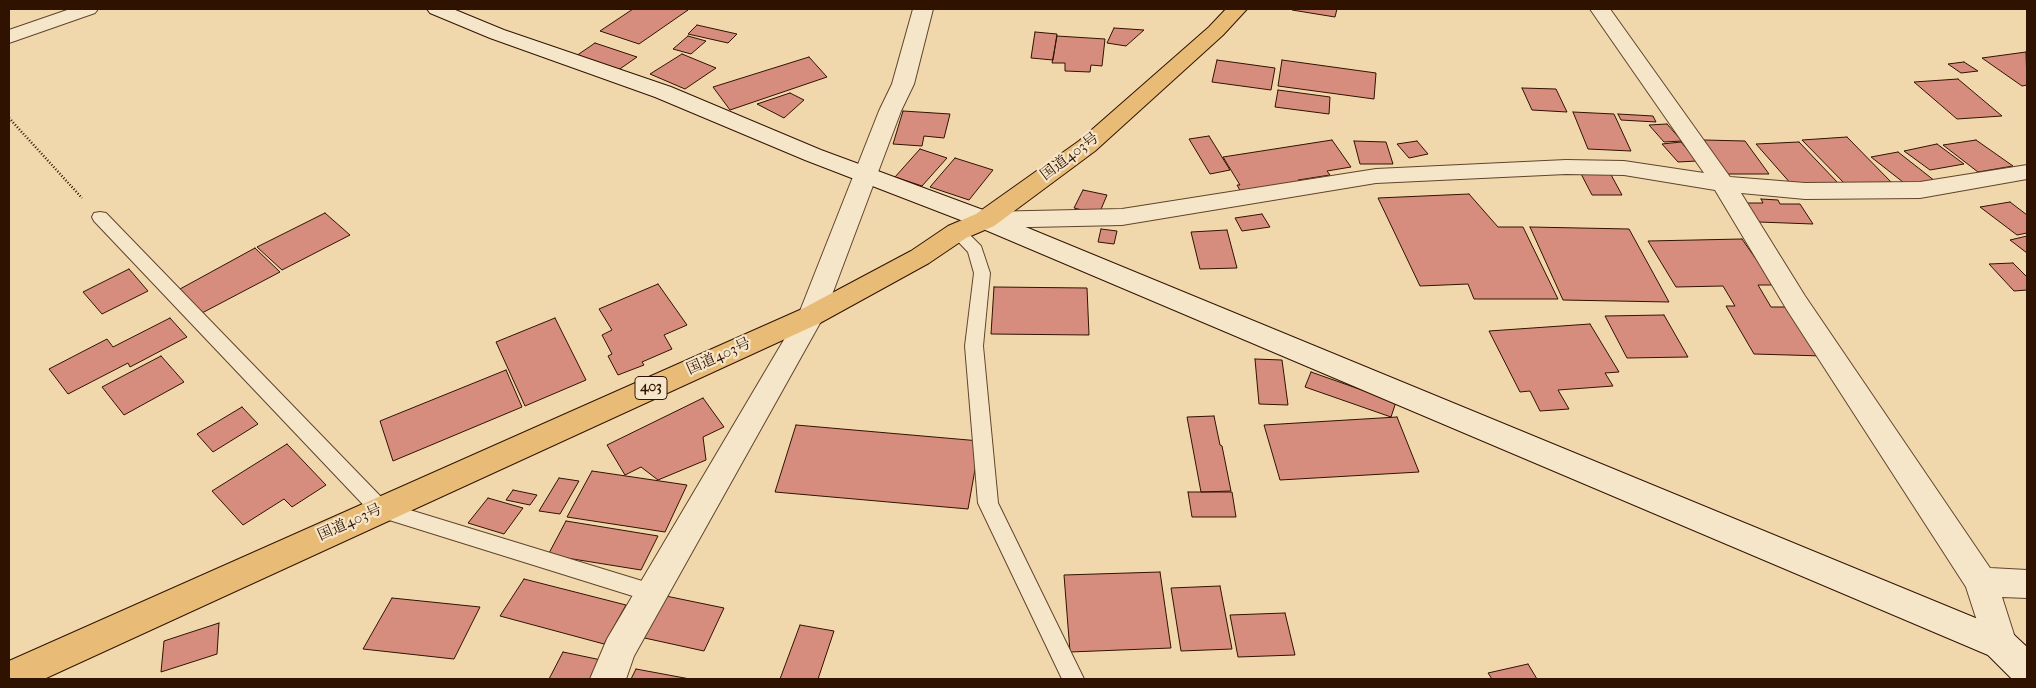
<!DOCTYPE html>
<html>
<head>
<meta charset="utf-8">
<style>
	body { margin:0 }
	#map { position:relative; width:2036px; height:688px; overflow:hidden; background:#f1d8ac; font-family:"IM FELL French Canon",serif }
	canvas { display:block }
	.frame { position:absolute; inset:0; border:10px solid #301200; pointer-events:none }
</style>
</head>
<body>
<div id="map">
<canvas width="2036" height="688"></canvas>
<div class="frame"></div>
</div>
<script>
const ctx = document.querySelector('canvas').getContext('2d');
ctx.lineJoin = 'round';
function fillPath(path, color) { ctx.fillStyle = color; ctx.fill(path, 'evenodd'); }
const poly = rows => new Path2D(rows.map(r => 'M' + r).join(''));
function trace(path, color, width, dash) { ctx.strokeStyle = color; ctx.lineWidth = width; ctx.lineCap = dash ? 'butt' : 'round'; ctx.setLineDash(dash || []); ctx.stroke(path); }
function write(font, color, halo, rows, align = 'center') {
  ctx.font = font + ' "IM FELL French Canon","Noto Serif JP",serif'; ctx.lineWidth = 4.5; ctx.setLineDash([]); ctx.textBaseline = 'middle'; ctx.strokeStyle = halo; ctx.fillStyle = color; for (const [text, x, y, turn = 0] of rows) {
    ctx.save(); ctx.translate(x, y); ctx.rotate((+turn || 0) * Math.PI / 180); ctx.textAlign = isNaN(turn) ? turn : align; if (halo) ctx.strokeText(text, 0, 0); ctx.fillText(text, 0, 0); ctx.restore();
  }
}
const building = poly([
	[633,9,684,9,688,10,639,44,600,31,633,9],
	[1293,9,1337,9,1335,17,1292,10,1293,9],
	[697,25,737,34,728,43,688,34,697,25],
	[1114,28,1144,30,1126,46,1107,43,1114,28],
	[1035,32,1057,34,1053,60,1031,58,1035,32],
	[688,36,706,41,691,54,673,49,688,36],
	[1057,36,1105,39,1102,66,1091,65,1090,72,1065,71,1065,63,1052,63,1057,36],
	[595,43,637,57,617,71,576,56,595,43],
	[2026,52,2027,85,2022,86,1982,58,2026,52],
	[682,54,716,68,685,89,650,74,682,54],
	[809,57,827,77,730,110,713,87,809,57],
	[1217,60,1275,68,1271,90,1212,82,1217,60],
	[1282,60,1376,73,1374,99,1278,86,1282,60],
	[1964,62,1978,71,1961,73,1948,64,1964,62],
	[1958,79,2002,116,1957,119,1914,82,1958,79],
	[1522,88,1556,89,1567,112,1532,110,1522,88],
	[1278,90,1330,97,1329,114,1275,107,1278,90],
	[790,93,804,100,784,118,757,104,790,93],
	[903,111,950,114,944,138,924,136,922,146,893,144,903,111],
	[1573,112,1614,114,1631,151,1588,149,1573,112],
	[1618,114,1653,116,1656,122,1621,120,1618,114],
	[1667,124,1682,141,1664,142,1649,125,1667,124],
	[1209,136,1230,170,1210,174,1189,139,1209,136],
	[1847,137,1893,184,1847,186,1802,140,1847,137],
	[1332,140,1351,167,1327,171,1330,175,1298,180,1302,185,1242,194,1237,185,1240,185,1223,157,1332,140],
	[1704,140,1745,141,1769,174,1726,174,1704,140],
	[1976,140,2013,166,1978,172,1943,145,1976,140],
	[1354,141,1386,142,1393,164,1360,164,1354,141],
	[1417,141,1428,154,1409,158,1397,144,1417,141],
	[1681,142,1697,161,1678,162,1662,144,1681,142],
	[1799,142,1838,183,1792,185,1756,144,1799,142],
	[1937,144,1964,164,1930,170,1904,151,1937,144],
	[920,149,947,158,922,186,895,177,920,149],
	[1898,152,1935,181,1908,186,1871,157,1898,152],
	[955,158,993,170,969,200,930,187,955,158],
	[1579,170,1609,171,1622,195,1592,195,1579,170],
	[1083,190,1107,195,1099,214,1074,208,1083,190],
	[1469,194,1498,227,1523,227,1558,299,1474,299,1468,284,1420,286,1378,198,1469,194],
	[1761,199,1778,200,1780,204,1800,204,1813,224,1759,222,1747,203,1763,203,1761,199],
	[2010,202,2027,215,2027,233,2017,235,1980,207,2010,202],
	[325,213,350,235,282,270,257,247,325,213],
	[1262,214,1270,227,1242,231,1235,218,1262,214],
	[1530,227,1629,229,1669,302,1563,300,1530,227],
	[1101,229,1117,231,1114,244,1098,242,1101,229],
	[1227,230,1237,268,1200,269,1191,232,1227,230],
	[2027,236,2027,253,2010,240,2027,236],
	[1742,239,1774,285,1758,285,1771,307,1791,307,1823,356,1754,354,1726,306,1735,306,1723,286,1676,287,1648,241,1742,239],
	[255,248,280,272,202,313,180,289,255,248],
	[2013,263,2027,277,2027,290,2014,291,1989,264,2013,263],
	[129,269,148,291,102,314,83,292,129,269],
	[658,284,687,325,664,335,672,349,642,362,644,365,618,375,608,356,612,354,602,335,612,330,599,309,658,284],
	[994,287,1087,288,1089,335,991,334,994,287],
	[1664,315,1688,357,1627,358,1605,316,1664,315],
	[170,318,187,337,130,367,128,363,68,394,49,369,107,339,113,347,170,318],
	[555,318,586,380,525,406,496,342,555,318],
	[1590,324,1619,372,1605,373,1613,386,1558,390,1569,409,1540,411,1530,391,1520,392,1489,331,1590,324],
	[161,356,184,382,124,415,102,387,161,356],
	[1255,359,1282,360,1288,405,1259,404,1255,359],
	[506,370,522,407,393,461,380,421,506,370],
	[1311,372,1396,402,1391,417,1305,387,1311,372],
	[703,398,724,427,703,437,706,460,658,480,641,467,625,475,607,445,703,398],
	[242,407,258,424,213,452,197,434,242,407],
	[1214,416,1220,445,1222,446,1231,491,1201,492,1187,417,1214,416],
	[1397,417,1419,472,1280,480,1264,425,1397,417],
	[796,425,980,441,968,509,775,492,796,425],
	[287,444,326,485,292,507,284,499,243,525,212,491,287,444],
	[592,471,687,485,665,532,567,517,592,471],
	[559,478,579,481,560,514,539,511,559,478],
	[513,490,537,495,530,505,506,500,513,490],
	[1188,492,1232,492,1236,517,1192,517,1188,492],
	[488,498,523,508,504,534,468,523,488,498],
	[566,521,658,536,641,570,548,555,566,521],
	[1160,572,1171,648,1070,652,1064,575,1160,572],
	[524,579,626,605,604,644,500,616,524,579],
	[1220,586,1232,649,1181,651,1171,588,1220,586],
	[661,595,724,608,704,651,640,637,661,595],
	[392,598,480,607,454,659,363,649,392,598],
	[1285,613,1295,655,1238,657,1230,615,1285,613],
	[219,623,217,654,161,672,164,641,219,623],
	[800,625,834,631,818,679,780,679,800,625],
	[563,652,606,661,597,679,549,679,563,652],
	[1528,664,1537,679,1492,679,1488,673,1528,664],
	[636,669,690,679,631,679,636,669]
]);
fillPath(building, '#d78d7e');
trace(building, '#301200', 1);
const lane = poly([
	[100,212,106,213,387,503,652,584,659,586,663,593,659,600,652,602,373,515,94,221,92,217,94,213,100,212],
	[957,227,963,228,981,246,990,273,983,346,998,503,1084,679,1062,679,978,503,965,346,974,273,968,252,949,232,951,228,957,227]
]);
const street = poly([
	[70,9,98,9,95,13,9,43,9,30,70,9],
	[913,9,933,9,914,84,901,111,824,316,634,656,626,679,590,679,607,639,798,316,879,111,892,84,913,9],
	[1590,9,1610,9,1730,177,1805,183,1920,182,2027,165,2027,179,1920,198,1805,199,1741,193,1805,296,1990,568,2027,570,2027,598,2002,597,2017,644,2012,655,2000,660,1988,655,1966,587,1787,310,1715,190,1624,175,1566,174,1376,183,1122,225,985,228,976,226,973,220,976,214,985,212,1122,209,1376,169,1566,160,1624,161,1704,173,1590,9]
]);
const secondary = poly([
	[427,9,453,9,504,30,671,87,821,150,994,214,2012,633,2027,647,2027,679,2012,679,1988,655,976,226,805,160,655,97,490,38,430,13,427,9]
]);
const highway = poly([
	[1226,9,1247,9,1223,35,1095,151,994,226,966,238,929,263,820,323,44,679,9,679,9,661,802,309,911,251,948,226,976,214,1079,141,1209,27,1226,9]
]);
trace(lane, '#60442b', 2);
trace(street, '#60442b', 2);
trace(secondary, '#301200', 2);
trace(highway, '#301200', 2);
trace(poly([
	[9,118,82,198]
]), '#301200', 2.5, [1, 2]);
fillPath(lane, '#f6e6c9');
fillPath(street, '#f6e6c9');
fillPath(secondary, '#f6e6c9');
fillPath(highway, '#e8bc76');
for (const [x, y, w] of [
	[651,388,32]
]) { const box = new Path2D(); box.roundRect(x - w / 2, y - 11.5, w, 23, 4); ctx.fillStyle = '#f6e6c9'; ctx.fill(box); trace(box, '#301200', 1); }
write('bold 14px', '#301200', null, [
	["403",651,388]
]);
write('15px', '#301200', '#f6e6c9', [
	["国道403号",1070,157,-37],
	["国道403号",719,357,-24],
	["国道403号",350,523,-24]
]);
</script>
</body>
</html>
